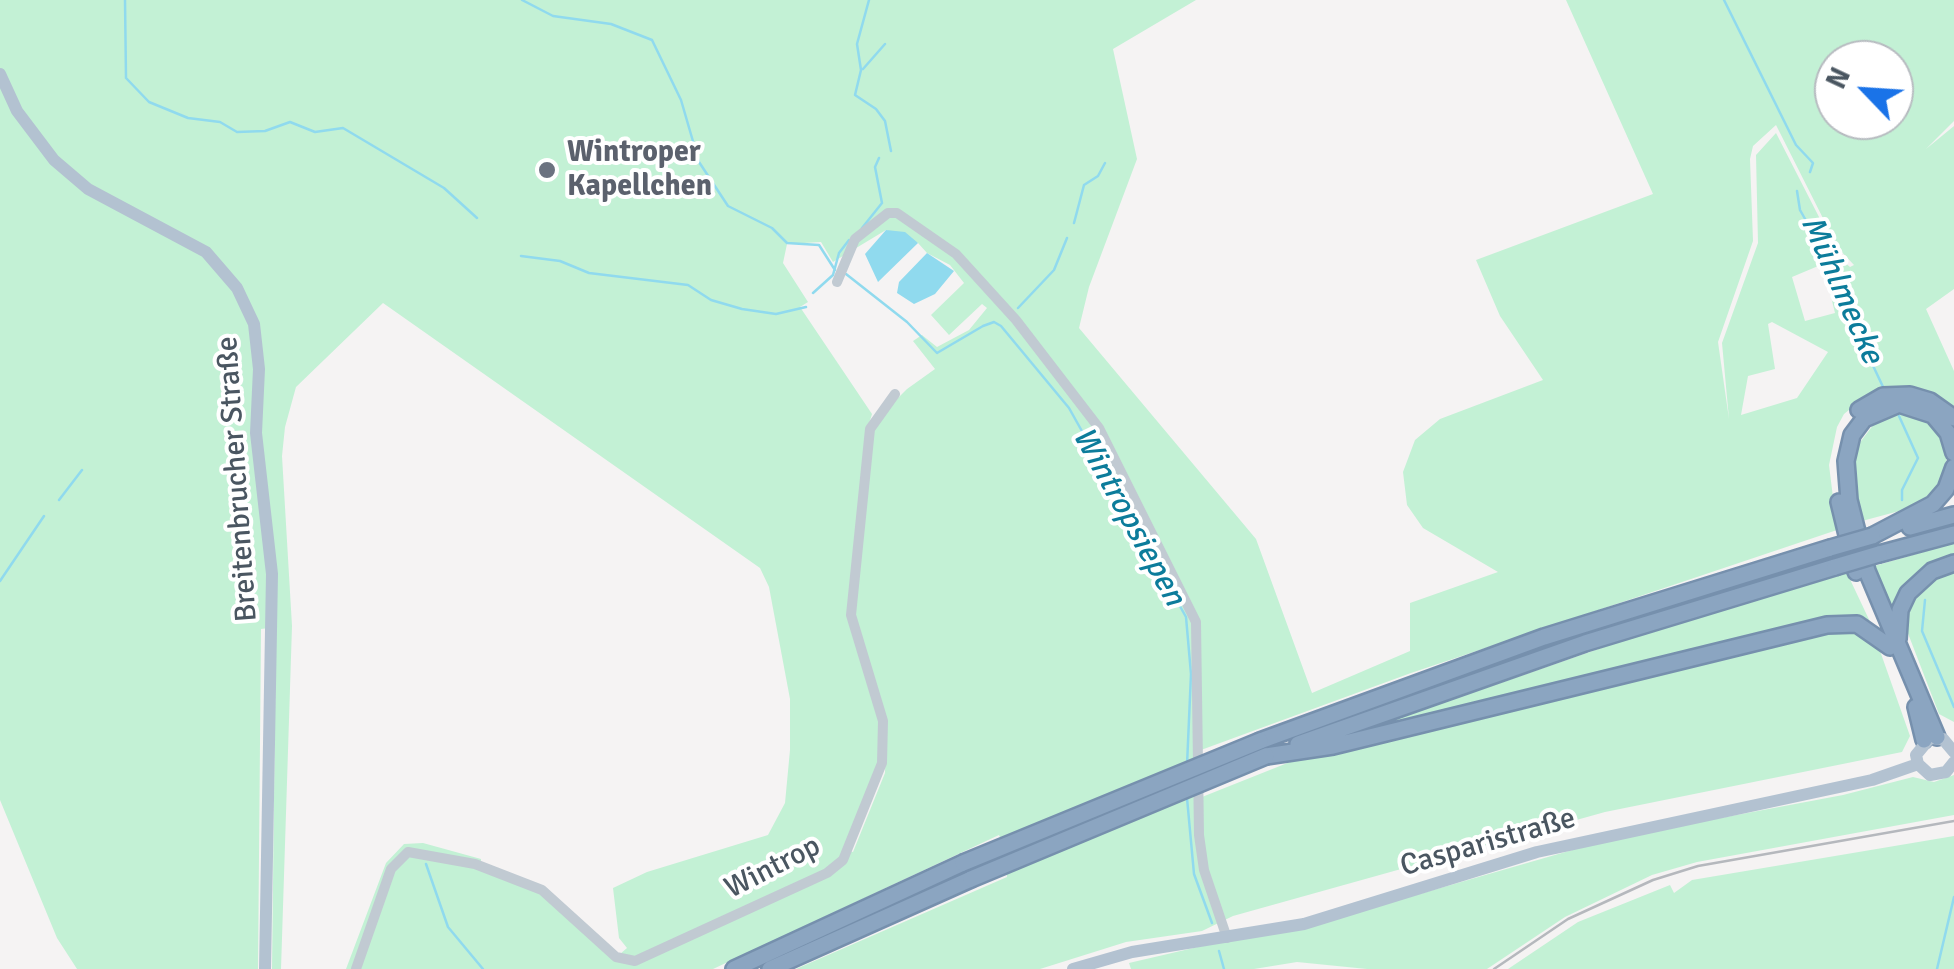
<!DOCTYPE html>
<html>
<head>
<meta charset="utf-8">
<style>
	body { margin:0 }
	#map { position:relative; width:1954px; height:969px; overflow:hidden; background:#f5f3f3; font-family:Signika,sans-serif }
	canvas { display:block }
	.north { position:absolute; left:1814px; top:40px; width:100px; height:100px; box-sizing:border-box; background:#fff; border:2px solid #b7bbc0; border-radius:50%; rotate:295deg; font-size:28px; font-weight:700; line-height:40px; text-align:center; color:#4a5661 }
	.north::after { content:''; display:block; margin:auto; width:35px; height:45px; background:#1a73e8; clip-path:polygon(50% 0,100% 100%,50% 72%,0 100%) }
</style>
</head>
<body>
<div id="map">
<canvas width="1954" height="969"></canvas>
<div class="north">N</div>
</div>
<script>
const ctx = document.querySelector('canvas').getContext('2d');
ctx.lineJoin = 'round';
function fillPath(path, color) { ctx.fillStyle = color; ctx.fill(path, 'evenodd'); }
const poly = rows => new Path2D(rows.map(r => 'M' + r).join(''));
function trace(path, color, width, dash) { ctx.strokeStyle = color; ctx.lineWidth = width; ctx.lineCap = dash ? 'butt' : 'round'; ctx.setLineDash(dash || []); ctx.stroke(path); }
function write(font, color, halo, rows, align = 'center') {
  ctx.font = font + ' Signika,sans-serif'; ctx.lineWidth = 8; ctx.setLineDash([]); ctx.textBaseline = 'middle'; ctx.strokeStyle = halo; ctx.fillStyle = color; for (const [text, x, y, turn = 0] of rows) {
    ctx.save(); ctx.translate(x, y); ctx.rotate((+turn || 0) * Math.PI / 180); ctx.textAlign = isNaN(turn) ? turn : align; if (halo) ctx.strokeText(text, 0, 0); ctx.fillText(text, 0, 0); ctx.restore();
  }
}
fillPath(poly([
	[0,0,1196,0,1113,49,1137,159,1089,287,1079,328,1256,539,1312,693,1410,651,1410,603,1498,572,1423,528,1407,505,1403,472,1415,440,1440,419,1543,380,1500,316,1476,260,1653,194,1566,0,1954,0,1954,121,1926,149,1954,126,1954,289,1926,309,1954,371,1954,407,1926,391,1890,389,1865,397,1844,414,1837,427,1829,465,1837,530,1411,673,1201,750,1202,797,1300,758,1852,627,1879,648,1910,736,1902,752,1605,812,1233,916,1202,931,1126,942,1040,969,796,969,1007,877,1005,849,999,835,713,969,346,969,386,863,404,844,423,843,481,859,481,868,537,890,626,964,632,956,620,954,627,948,619,938,613,888,647,872,768,835,785,803,790,750,790,699,769,587,760,568,383,303,296,387,285,427,282,456,292,626,281,969,272,969,276,627,261,629,258,969,77,969,57,938,0,800],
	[1834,60,1894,60,1894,120,1834,120],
	[1776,125,1838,248,1854,265,1850,267,1840,258,1776,133,1756,155,1758,243,1722,343,1729,419,1718,342,1753,241,1750,159,1753,146],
	[886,230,918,243,927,253,950,265,964,283,931,315,949,335,982,304,987,308,969,330,937,347,922,335,913,341,935,369,907,389,878,418,873,430,853,620,886,723,885,773,853,852,846,850,880,765,879,723,849,620,867,430,872,414,800,307,808,302,783,263,787,244,821,242,833,262],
	[1823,264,1835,313,1805,321,1792,277],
	[1772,322,1828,352,1797,398,1741,415,1748,376,1775,369,1768,324],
	[1902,411,1919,415,1941,436,1947,456,1944,478,1918,506,1862,521,1854,476,1858,445,1877,420],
	[1954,543,1954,559,1936,566,1894,625,1871,567],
	[1954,568,1954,722,1939,714,1904,623,1911,599,1925,582],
	[1847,573,1873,628,1859,620,1370,728,1610,645],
	[1954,775,1954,815,1697,862,1652,875,1565,917,1487,969,1367,969,1297,962,1254,969,1131,969,1129,963,1395,901,1614,838,1843,795,1913,777,1934,782],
	[1954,836,1954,969,1508,969,1578,922,1670,885,1674,893,1692,880]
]), '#c3f1d5');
fillPath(poly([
	[886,230,905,232,918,243,878,282,865,254],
	[927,253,954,271,935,294,914,304,897,293,899,282]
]), '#90daee');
trace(poly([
	[125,0,126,78,149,102,188,118,220,122,237,132,265,131,290,122,315,132,343,128,444,188,477,218],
	[522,0,553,16,611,24,652,40,681,100,699,162,728,206,772,228,787,243,819,245,835,270],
	[869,0,857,44,861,70,855,95,876,109,885,121,891,151],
	[1724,0,1796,145,1813,163,1810,172],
	[863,69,885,44],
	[1797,191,1800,210,1826,256,1836,287,1884,389],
	[1074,223,1084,185,1098,176,1105,163],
	[862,228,882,203,875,167,879,158],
	[521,256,560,261,589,273,688,285,711,300,742,309,776,314,806,307],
	[846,274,907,322,937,353,983,326,994,322,1001,326,1069,408,1186,617,1191,674,1187,765],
	[813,293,833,275,839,253,849,240],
	[1018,308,1054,270,1067,238],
	[1899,416,1918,458,1902,490,1902,500],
	[59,500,82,470],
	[0,581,44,516],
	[1925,600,1922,631,1954,707],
	[1187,798,1194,874,1212,923],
	[426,864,448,927,483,969],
	[1219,951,1224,969],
	[1937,969,1954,897]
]), '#90daee', 2.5);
const highway = poly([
	[1859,410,1883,396,1910,395,1930,401,1954,418],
	[1839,502,1856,572],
	[1910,527,1954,515],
	[1872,536,1933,504,1946,489,1954,467],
	[1879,554,1954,534],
	[1898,639,1900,610,1908,593,1932,571,1954,563],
	[1916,707,1924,740],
	[1937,737,1867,571,1849,500,1846,461,1852,435,1864,419,1899,404,1933,415,1948,433,1954,453],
	[1260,741,1544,637,1830,548],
	[1298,744,1585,643,1835,567],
	[1266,756,1333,746,1827,625,1857,624,1890,647],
	[734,969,963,863],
	[770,969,971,879]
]);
trace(highway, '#7690ad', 20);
trace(poly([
	[837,282,855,239,888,213,897,213,956,254,1016,320,1099,428,1196,622,1199,835,1204,870,1227,938],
	[356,969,391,869,408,852,475,864,542,890,616,957,635,961,827,873,843,860,882,763,883,721,851,615,870,429,895,394]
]), '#c1cad2', 10);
trace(poly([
	[0,74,17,111,54,160,88,189,206,252,237,288,254,324,259,369,256,433,272,574,265,969],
	[1954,752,1943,739,1930,738,1916,755,1918,764,1930,775,1946,772,1954,762],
	[1073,969,1132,952,1304,924,1537,852,1872,780,1918,764]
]), '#b3c2d1', 12);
trace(highway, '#8ba5c1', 15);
trace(poly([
	[1494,969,1568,919,1653,880,1698,866,1954,821]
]), '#b5b8bd', 2.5);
const highwayBridge = poly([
	[1830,548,1872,536],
	[1835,567,1879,554],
	[963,863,1260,741],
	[971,879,1266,756]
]);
trace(highwayBridge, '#7690ad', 20, []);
trace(highwayBridge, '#8ba5c1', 15);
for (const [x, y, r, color] of [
	[547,170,10,"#6b7280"]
]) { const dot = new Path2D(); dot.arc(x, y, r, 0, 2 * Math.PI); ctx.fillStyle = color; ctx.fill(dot); trace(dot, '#fff', 4); }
write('bold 30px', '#5b616d', '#fff', [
	["Wintroper",567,153],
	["Kapellchen",567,187]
], 'left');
write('30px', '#4a5661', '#fff', [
	["Breitenbrucher Straße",238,479,-94],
	["Casparistraße",1488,843,-16],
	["Wintrop",773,868,-27]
]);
write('italic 32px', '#0c7c9b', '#fff', [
	["Mühlmecke",1841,290,66],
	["Wintropsiepen",1128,517,61]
]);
</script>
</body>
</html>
